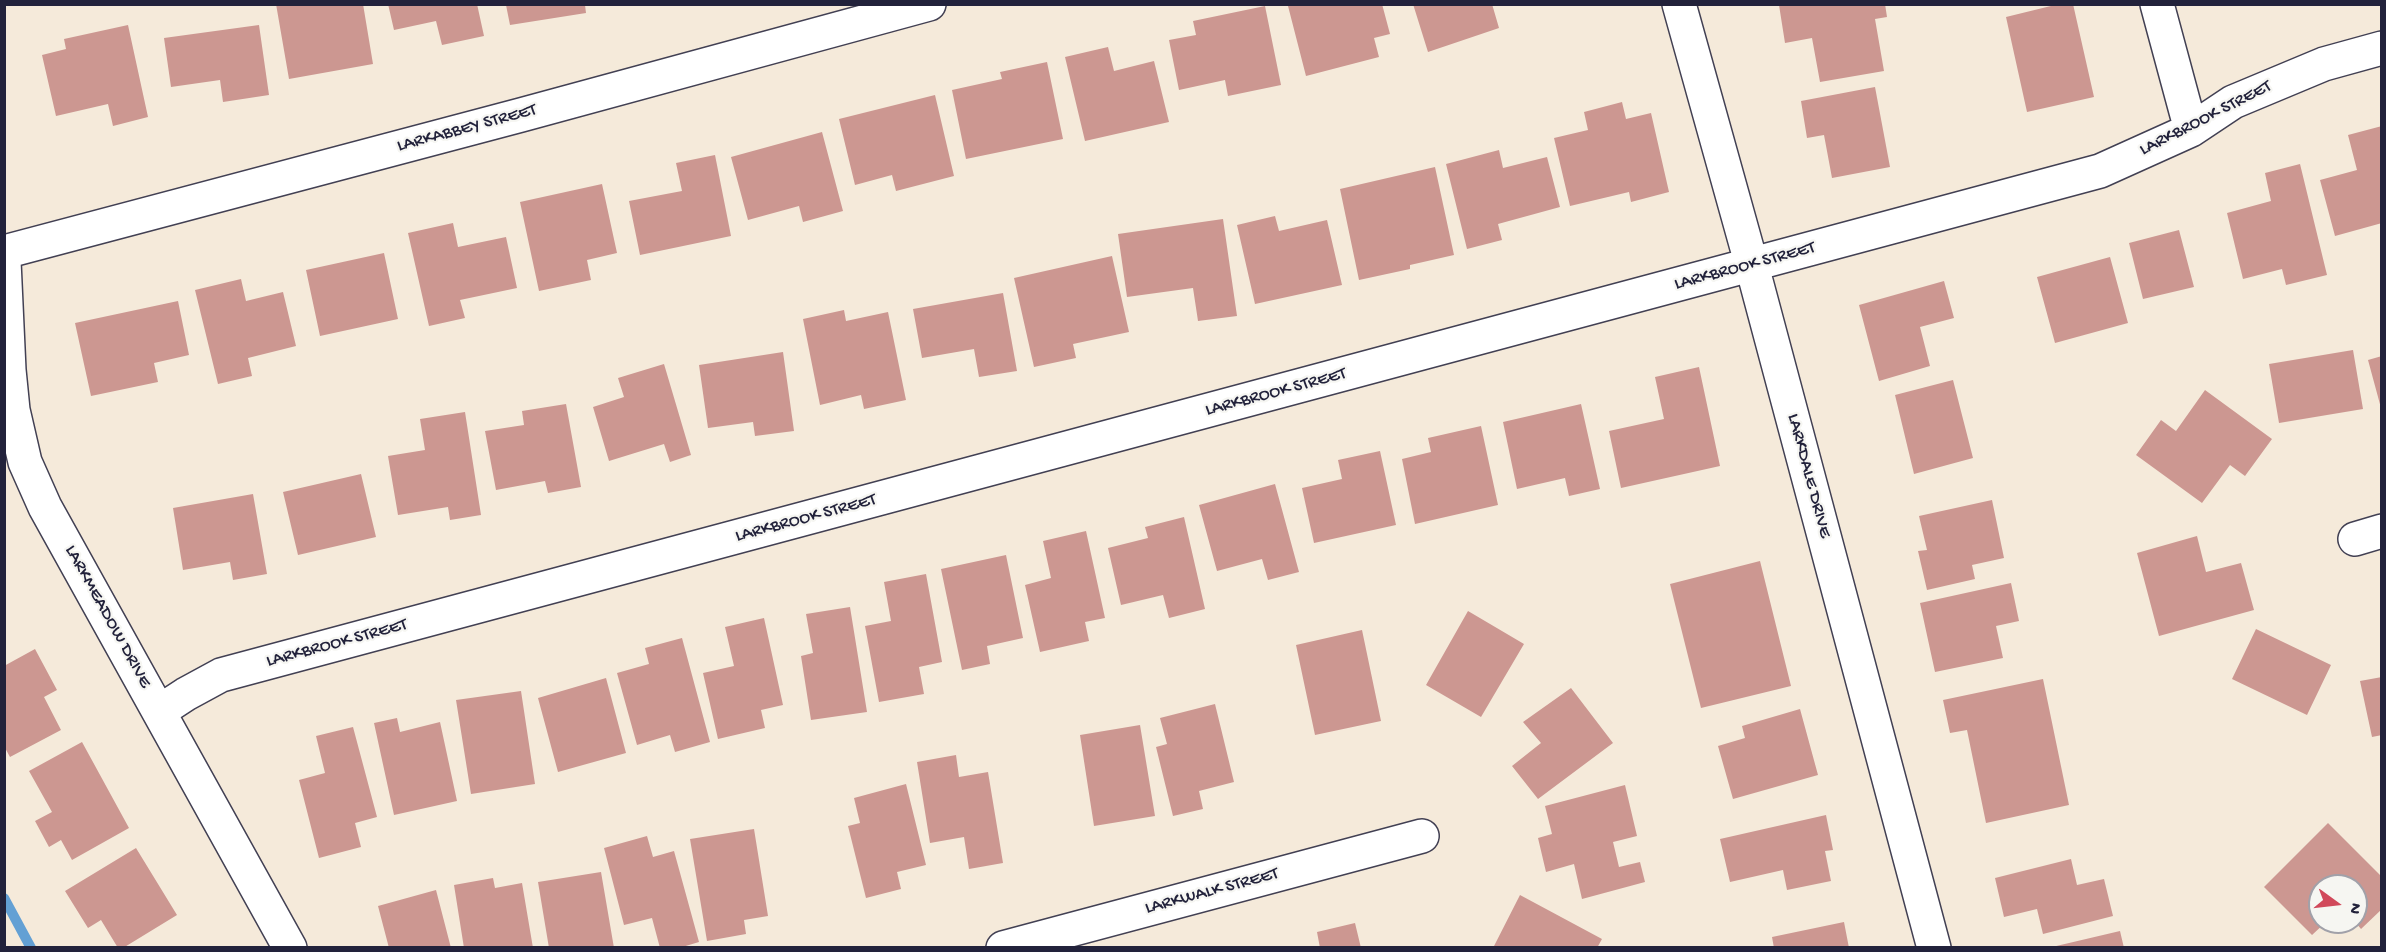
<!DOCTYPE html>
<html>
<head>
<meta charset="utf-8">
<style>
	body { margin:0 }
	#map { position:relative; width:2386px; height:952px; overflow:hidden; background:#f5eada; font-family:"Gochi Hand",sans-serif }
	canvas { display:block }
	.frame { position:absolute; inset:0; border:6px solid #22223b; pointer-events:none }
	.north { position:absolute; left:2308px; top:874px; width:60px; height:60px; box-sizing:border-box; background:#f6f6f2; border:2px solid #a1a1a9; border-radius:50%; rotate:105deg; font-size:16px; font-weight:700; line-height:24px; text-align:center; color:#22223b }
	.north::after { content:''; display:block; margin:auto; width:21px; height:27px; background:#d1495b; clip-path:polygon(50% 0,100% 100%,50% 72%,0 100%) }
</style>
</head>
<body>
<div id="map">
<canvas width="2386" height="952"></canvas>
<div class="frame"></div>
<div class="north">N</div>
</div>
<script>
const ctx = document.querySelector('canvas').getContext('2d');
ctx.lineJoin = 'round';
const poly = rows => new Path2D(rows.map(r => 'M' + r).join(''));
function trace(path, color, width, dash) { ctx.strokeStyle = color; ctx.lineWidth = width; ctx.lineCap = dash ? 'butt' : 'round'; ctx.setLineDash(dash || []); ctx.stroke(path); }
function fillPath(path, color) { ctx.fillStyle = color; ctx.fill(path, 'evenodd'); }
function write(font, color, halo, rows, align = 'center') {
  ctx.font = font + ' "Gochi Hand",sans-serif'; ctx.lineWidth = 4.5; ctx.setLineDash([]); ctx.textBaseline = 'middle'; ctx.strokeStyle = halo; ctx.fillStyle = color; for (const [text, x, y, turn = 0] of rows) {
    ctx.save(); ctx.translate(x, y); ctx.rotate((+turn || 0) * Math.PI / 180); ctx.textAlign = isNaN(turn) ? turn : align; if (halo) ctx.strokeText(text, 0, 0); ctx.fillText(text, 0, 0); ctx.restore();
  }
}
trace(poly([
	[4,898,31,948]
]), '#63a0d4', 10);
fillPath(poly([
	[276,4,363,4,373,64,289,79],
	[388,4,477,4,484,36,442,45,436,21,394,30],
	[1295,4,1382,4,1390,34,1374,38,1379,57,1306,76,1288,6],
	[1413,4,1492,4,1499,28,1428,52],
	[1885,4,1887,17,1875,19,1884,71,1820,82,1812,38,1785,43,1779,5],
	[2059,4,2073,4,2094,97,2027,112,2006,17],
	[506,5,585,5,586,13,510,25],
	[1265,6,1281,85,1228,96,1225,80,1179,90,1169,40,1196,35,1193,21],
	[128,25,148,117,113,126,108,104,56,116,42,55,66,49,64,39],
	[259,25,269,95,223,102,220,80,171,87,164,38],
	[1108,47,1114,71,1154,61,1169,122,1085,141,1065,57],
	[1047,62,1063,139,966,159,952,90,1002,79,1000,72],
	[1875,87,1890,167,1832,178,1824,135,1807,138,1801,101],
	[935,95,954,176,896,191,892,175,855,185,839,119],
	[1622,102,1626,119,1651,113,1669,192,1631,202,1629,192,1570,206,1554,138,1588,130,1584,112],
	[2382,126,2382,223,2335,236,2320,180,2357,170,2348,135],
	[822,132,843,211,803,222,799,206,748,220,731,157],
	[1499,150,1503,168,1547,157,1560,207,1498,224,1502,240,1467,249,1446,164],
	[715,155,731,236,640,255,629,201,682,191,676,163],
	[2300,164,2327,275,2286,285,2282,269,2243,279,2227,213,2271,201,2265,173],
	[1435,167,1454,255,1410,265,1410,269,1359,280,1340,189],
	[602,184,617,253,587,260,591,280,539,291,520,202],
	[1275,216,1279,231,1327,220,1342,285,1255,304,1237,225],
	[1223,219,1237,316,1198,321,1193,288,1127,297,1118,234],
	[453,223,458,247,506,237,517,288,460,300,465,318,429,326,408,233],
	[2179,230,2194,287,2143,299,2129,243],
	[384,253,398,319,320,336,306,270],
	[1112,256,1129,332,1073,344,1076,358,1034,367,1014,278],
	[2110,257,2128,323,2055,343,2037,277],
	[241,279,246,301,283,292,296,346,248,358,252,376,218,384,195,290],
	[1944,281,1954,318,1920,327,1930,366,1879,381,1859,305],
	[1003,293,1017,371,979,377,974,349,922,358,913,309],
	[178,301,189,355,154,363,158,382,91,396,75,323],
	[844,310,846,321,888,312,906,400,864,409,861,395,820,405,803,319],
	[2353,350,2363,409,2279,423,2269,364],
	[783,352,794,431,755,436,753,422,708,428,699,365],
	[2382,356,2382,408,2381,408,2368,360],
	[664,364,691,455,670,462,664,444,609,461,593,407,624,397,618,378],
	[1699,367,1720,466,1621,488,1609,431,1664,419,1655,377],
	[1953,380,1973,458,1914,474,1895,395],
	[2205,390,2272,439,2245,476,2230,465,2202,503,2136,455,2161,420,2176,431],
	[566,404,581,487,548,493,545,481,496,490,485,431,524,425,522,411],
	[1581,404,1600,489,1569,496,1565,478,1517,489,1503,422],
	[465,412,481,515,450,520,448,507,398,515,388,456,425,450,420,419],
	[1481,426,1498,505,1415,524,1402,459,1431,452,1428,438],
	[1380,451,1396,525,1314,543,1302,488,1342,479,1338,460],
	[361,474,376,537,298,555,283,492],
	[1275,484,1299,572,1268,580,1262,559,1217,571,1199,505],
	[253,494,267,574,233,580,230,562,183,570,173,508],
	[1992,500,2004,558,1972,565,1975,579,1927,590,1918,551,1927,550,1919,516],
	[1184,517,1205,609,1169,618,1163,595,1121,605,1108,548,1148,538,1145,527],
	[1086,531,1105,618,1085,622,1089,641,1040,652,1025,585,1051,578,1043,541],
	[2197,536,2206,572,2241,563,2254,610,2159,636,2137,553],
	[1006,555,1023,638,987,646,990,664,962,670,941,569],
	[1760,561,1791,686,1701,708,1670,584],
	[926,574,942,662,919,667,924,694,879,702,865,626,891,621,884,582],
	[2011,583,2019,621,1996,626,2003,658,1935,672,1920,603],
	[850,607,867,712,811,720,801,656,813,653,806,614],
	[1468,611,1524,644,1481,717,1426,685],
	[764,618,783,705,761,710,765,728,718,739,703,673,734,666,725,627],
	[2256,629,2331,665,2307,715,2232,679],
	[1362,630,1381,721,1315,735,1296,645],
	[682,638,710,742,675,752,670,735,637,745,617,673,649,664,645,648],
	[35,649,57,690,44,697,61,730,10,757,4,746,4,666],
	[2382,677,2382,735,2372,737,2360,681],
	[606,678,626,753,558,772,538,698],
	[2043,679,2069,805,1986,823,1967,730,1950,733,1943,700],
	[1571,688,1613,743,1538,799,1512,766,1541,743,1523,722],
	[521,691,535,784,471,794,456,700],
	[1215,704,1234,782,1199,791,1203,809,1173,816,1156,747,1167,744,1160,718],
	[1800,709,1818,775,1733,799,1718,746,1745,738,1742,726],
	[397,718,400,732,440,722,457,801,394,815,374,723],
	[1140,725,1155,816,1094,826,1080,735],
	[353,727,377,817,355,823,361,847,319,858,299,780,325,773,316,736],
	[82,742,129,828,72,860,61,840,49,847,35,821,52,812,29,771],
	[956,755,959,777,988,772,1003,863,969,869,964,837,930,843,917,762],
	[906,784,926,865,897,872,901,889,866,898,848,826,860,823,854,798],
	[1625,785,1637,836,1613,842,1619,867,1640,862,1645,882,1582,899,1574,864,1546,872,1538,838,1552,834,1545,806],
	[1826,815,1833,850,1825,851,1831,881,1787,890,1783,870,1730,882,1720,839],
	[2328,823,2382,877,2382,909,2361,929,2356,923,2356,886,2320,886,2320,922,2326,922,2312,935,2264,887],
	[754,829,768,916,744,920,746,934,707,941,690,839],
	[647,836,653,857,674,851,699,942,679,948,660,948,652,918,624,925,604,848],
	[136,848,177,915,123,948,118,948,101,920,88,928,65,891],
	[2071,859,2077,885,2104,879,2113,916,2043,934,2037,909,2004,917,1995,878],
	[601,872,614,948,549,948,538,882],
	[493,878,495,888,522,883,533,948,464,948,454,885],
	[436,890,451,948,389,948,378,906],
	[1520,895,1602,939,1597,948,1493,948],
	[1844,922,1849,948,1774,948,1772,937],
	[1355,923,1361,948,1320,948,1317,932],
	[2120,931,2124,948,2052,948,2052,947]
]), '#cc9791');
const minor = poly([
	[1679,4,1752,266,1934,948],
	[2157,4,2191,130],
	[4,252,521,115,929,4],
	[4,261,9,370,13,410,25,462,45,507,290,948],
	[2355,539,2382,531],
	[160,711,186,694,221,675,2100,171,2191,130,2233,102,2324,64,2382,48],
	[1003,948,1422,836]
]);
trace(minor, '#424053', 36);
trace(minor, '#fff', 33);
write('18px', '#22223b', '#f6f6f2', [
	["LARKBROOK STREET",2206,119,-27],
	["LARKABBEY STREET",467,129,-15],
	["LARKBROOK STREET",1745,267,-15],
	["LARKBROOK STREET",1276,393,-15],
	["LARKDALE DRIVE",1808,476,75],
	["LARKBROOK STREET",806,519,-15],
	["LARKMEADOW DRIVE",107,617,61],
	["LARKBROOK STREET",337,644,-15],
	["LARKWALK STREET",1212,892,-15]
]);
</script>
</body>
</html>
